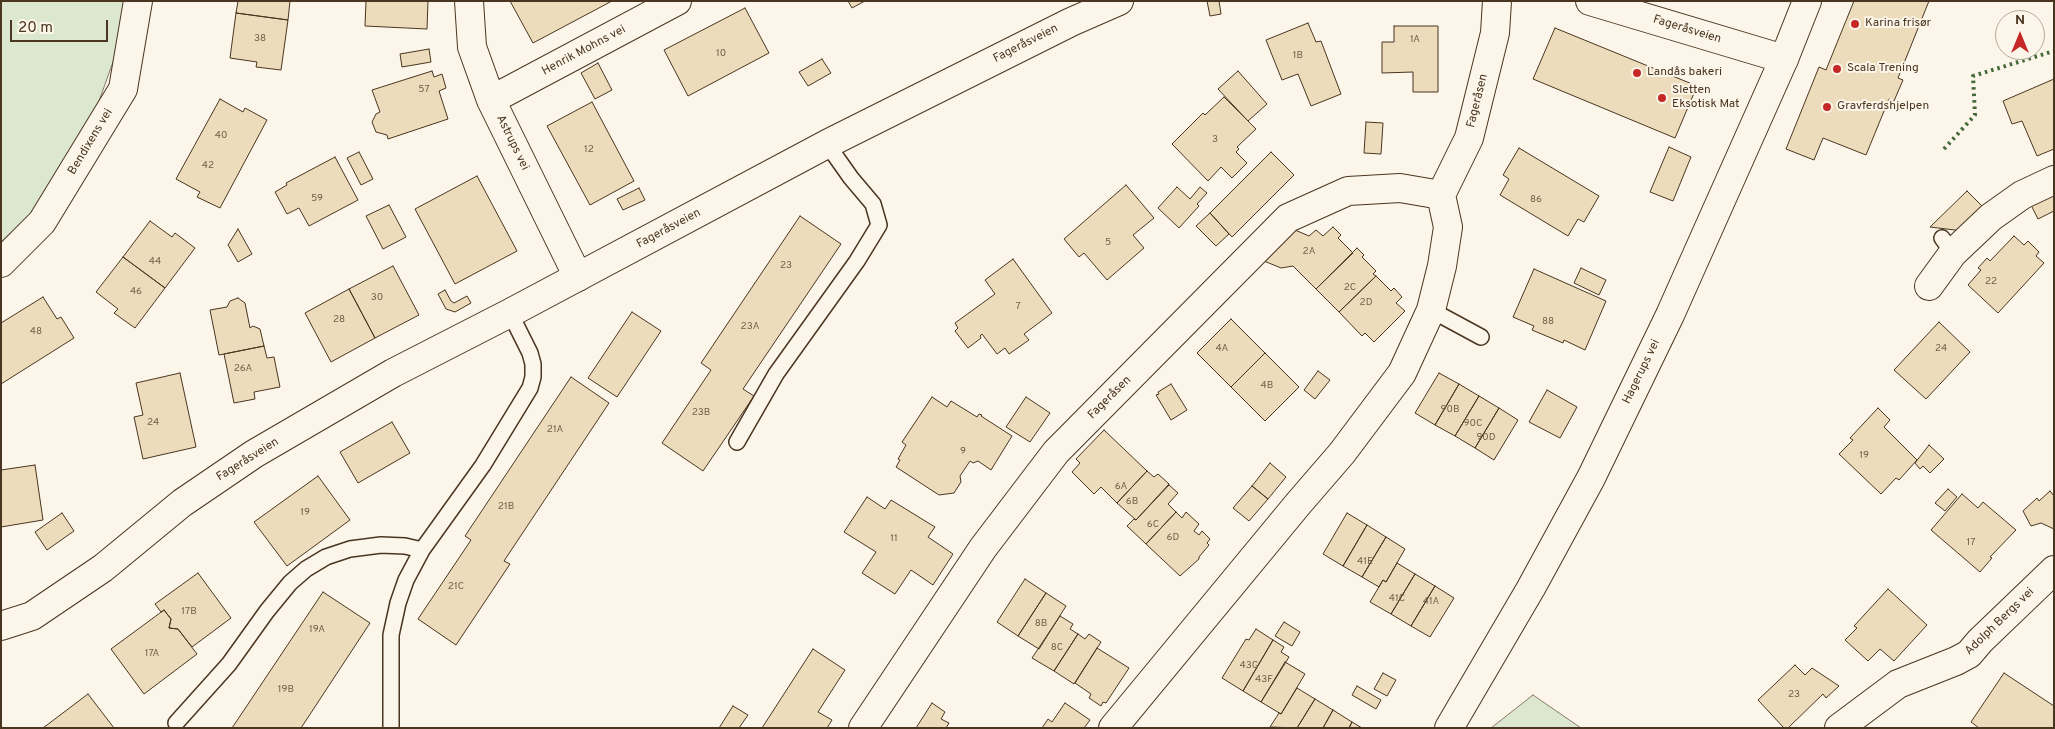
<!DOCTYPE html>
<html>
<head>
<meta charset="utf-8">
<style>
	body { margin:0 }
	#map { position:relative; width:2055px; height:729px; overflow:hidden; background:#fbf6e9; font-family:Overpass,sans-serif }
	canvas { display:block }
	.frame { position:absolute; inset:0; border:2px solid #4a3520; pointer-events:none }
	.north { position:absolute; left:1995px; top:10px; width:50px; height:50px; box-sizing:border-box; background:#fbf6e9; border:1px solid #b4a999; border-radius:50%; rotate:0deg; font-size:14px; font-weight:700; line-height:20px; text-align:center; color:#4a3520 }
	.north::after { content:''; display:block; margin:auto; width:18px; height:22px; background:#c62828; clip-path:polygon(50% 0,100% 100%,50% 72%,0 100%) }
	.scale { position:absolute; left:10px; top:20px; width:98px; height:22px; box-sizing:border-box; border:2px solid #4a3520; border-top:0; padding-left:6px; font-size:15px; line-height:18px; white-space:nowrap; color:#4a3520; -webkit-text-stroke:4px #fbf6e9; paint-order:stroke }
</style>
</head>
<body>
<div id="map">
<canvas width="2055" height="729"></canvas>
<div class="frame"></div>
<div class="north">N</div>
<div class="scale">20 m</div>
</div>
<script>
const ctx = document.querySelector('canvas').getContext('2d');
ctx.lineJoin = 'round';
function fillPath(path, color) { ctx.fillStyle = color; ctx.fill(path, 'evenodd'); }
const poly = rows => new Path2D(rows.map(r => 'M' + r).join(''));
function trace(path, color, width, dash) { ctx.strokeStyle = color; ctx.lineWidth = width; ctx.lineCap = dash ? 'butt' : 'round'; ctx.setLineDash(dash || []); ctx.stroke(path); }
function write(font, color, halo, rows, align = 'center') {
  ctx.font = font + ' Overpass,sans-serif'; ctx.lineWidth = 4; ctx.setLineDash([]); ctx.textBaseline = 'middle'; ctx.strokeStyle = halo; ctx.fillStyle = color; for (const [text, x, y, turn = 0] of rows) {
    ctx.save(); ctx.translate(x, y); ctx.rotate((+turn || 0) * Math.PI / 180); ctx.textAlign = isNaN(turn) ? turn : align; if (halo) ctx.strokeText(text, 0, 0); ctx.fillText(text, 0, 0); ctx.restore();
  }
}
const green = poly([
	[1,1,125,1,118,48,89,129,38,208,1,243,1,1],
	[1533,695,1581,728,1491,728,1533,695]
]);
fillPath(green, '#dce7d0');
trace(green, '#887966', 1);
const building = poly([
	[238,1,290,1,288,20,236,13,238,1],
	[366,1,435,1,428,1,427,29,365,26,366,1],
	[510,1,612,1,533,43,510,1],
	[848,1,865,1,852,8,848,1],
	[1207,1,1219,1,1221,14,1210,16,1207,1],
	[1854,1,1929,1,1898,78,1903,80,1894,101,1889,99,1866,155,1823,138,1814,160,1786,149,1819,67,1826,70,1854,1],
	[745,8,769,53,688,96,664,50,745,8],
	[236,13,288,20,281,70,256,67,257,62,230,58,236,13],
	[1308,23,1316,42,1321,41,1341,94,1311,106,1298,74,1282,80,1266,40,1308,23],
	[1394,26,1438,26,1438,92,1413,92,1413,72,1382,73,1382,42,1394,42,1394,26],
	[1555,28,1697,86,1675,138,1533,79,1555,28],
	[429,49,431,62,402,67,400,54,429,49],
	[822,59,831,73,808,86,799,72,822,59],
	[598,63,612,90,595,99,581,73,598,63],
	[432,71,434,77,442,74,446,88,439,91,448,119,388,139,387,135,376,132,372,122,376,114,380,112,372,90,432,71],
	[1238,71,1267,104,1248,121,1218,89,1238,71],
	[2054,79,2054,149,2037,156,2022,121,2012,124,2003,101,2054,79],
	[1224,97,1256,129,1237,147,1239,149,1236,152,1247,163,1232,178,1221,167,1208,181,1172,144,1203,113,1205,115,1224,97],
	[220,99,243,112,245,108,267,120,220,208,197,197,200,192,176,179,220,99],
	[592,102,634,181,590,205,547,126,592,102],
	[1366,122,1383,123,1381,154,1364,153,1366,122],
	[1669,147,1691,157,1673,201,1650,192,1669,147],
	[1519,148,1599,196,1584,222,1578,219,1568,236,1500,195,1509,179,1503,175,1519,148],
	[359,152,373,179,361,185,347,158,359,152],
	[1271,152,1294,175,1232,237,1210,213,1271,152],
	[335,157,358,200,309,226,299,208,287,214,275,192,287,185,286,183,335,157],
	[477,176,517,251,455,284,415,209,477,176],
	[1126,185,1154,218,1133,235,1144,248,1107,280,1084,253,1079,257,1064,239,1126,185],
	[2054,186,2054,211,2038,219,2028,199,2054,186],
	[1177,187,1190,199,1200,187,1207,193,1197,204,1199,206,1179,228,1158,208,1177,187],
	[639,188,645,200,623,210,617,199,639,188],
	[1967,191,1985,209,1963,231,1930,227,1967,191],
	[389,205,406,237,383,249,366,216,389,205],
	[1210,213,1229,234,1216,246,1196,226,1210,213],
	[800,216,841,244,743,389,754,396,703,471,662,443,711,370,701,363,800,216],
	[150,221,172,237,175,233,195,248,165,288,123,257,150,221],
	[1333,227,1341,235,1338,238,1353,253,1316,289,1293,266,1281,268,1264,261,1295,230,1309,236,1316,230,1323,236,1333,227],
	[238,229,252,254,238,262,228,245,238,229],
	[2014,236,2024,245,2028,241,2039,252,2036,256,2044,263,1998,313,1968,285,1981,270,1978,268,1987,258,1990,261,2014,236],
	[1357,248,1364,255,1362,257,1376,271,1373,274,1376,276,1339,312,1316,289,1357,248],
	[123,257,165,288,135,328,114,313,118,309,96,292,123,257],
	[1013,259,1052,313,1024,334,1029,340,1009,354,1005,348,997,354,982,334,980,336,981,338,968,348,955,331,958,328,955,323,995,294,985,280,1013,259],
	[393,266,419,315,375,338,349,289,393,266],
	[1581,268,1606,280,1599,295,1574,283,1581,268],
	[1534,269,1606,301,1585,350,1564,340,1563,343,1532,330,1534,326,1513,317,1534,269],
	[1376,276,1391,291,1394,288,1402,297,1396,303,1405,311,1374,342,1365,333,1362,336,1339,312,1376,276],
	[349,289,375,338,331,362,305,313,349,289],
	[445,290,451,301,454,303,467,296,471,303,455,312,446,309,438,294,445,290],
	[43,297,57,319,61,317,74,338,1,384,1,323,43,297],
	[238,298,245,303,250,328,253,326,260,329,264,346,219,355,210,310,227,307,230,301,238,298],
	[632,312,661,331,617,397,588,378,632,312],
	[1231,319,1265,353,1231,387,1197,353,1231,319],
	[1939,322,1970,352,1926,399,1894,370,1939,322],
	[264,346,267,358,274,357,280,387,254,392,255,399,234,403,224,354,264,346],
	[1265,353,1299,387,1265,421,1231,387,1265,353],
	[1318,371,1330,380,1315,399,1304,390,1318,371],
	[180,373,196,447,143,459,134,417,143,415,136,383,180,373],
	[1439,373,1459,384,1435,425,1415,413,1439,373],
	[571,377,609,403,504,561,510,564,456,645,418,619,471,540,465,536,571,377],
	[1171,384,1187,410,1171,420,1156,395,1159,394,1158,392,1171,384],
	[1459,384,1479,396,1455,436,1435,425,1459,384],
	[1547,390,1577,407,1560,438,1529,422,1547,390],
	[1479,396,1499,408,1475,448,1455,436,1479,396],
	[932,397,947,407,951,401,977,417,979,414,982,415,981,416,1012,436,991,470,978,461,973,463,970,461,960,476,961,482,954,493,939,495,896,467,900,460,898,459,906,445,902,442,932,397],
	[1026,397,1050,413,1030,442,1006,427,1026,397],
	[1499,408,1518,420,1494,460,1475,448,1499,408],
	[1878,408,1890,420,1884,427,1917,460,1899,480,1896,478,1881,494,1839,454,1853,440,1850,438,1878,408],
	[392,422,410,453,358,483,340,452,392,422],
	[1104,430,1147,471,1117,503,1101,487,1094,494,1072,472,1080,463,1076,459,1104,430],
	[1929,445,1944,459,1930,473,1923,466,1920,469,1915,463,1929,445],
	[1270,463,1286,477,1268,499,1252,486,1270,463],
	[35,465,43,520,1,527,1,470,35,465],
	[1147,471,1154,477,1158,474,1169,484,1136,520,1117,503,1147,471],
	[318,476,350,520,287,566,254,522,318,476],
	[1169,485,1178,493,1168,504,1176,512,1146,544,1127,526,1134,519,1136,520,1169,485],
	[1252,486,1268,499,1249,521,1233,508,1252,486],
	[1948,489,1957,497,1945,511,1935,503,1948,489],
	[2050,491,2054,496,2054,529,2041,523,2031,526,2023,511,2037,498,2039,501,2050,491],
	[1962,494,1978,508,1983,502,2016,530,1990,557,1992,558,1980,572,1931,530,1962,494],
	[867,497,885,509,891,500,935,527,928,537,953,554,933,585,911,570,895,594,862,573,876,552,844,532,867,497],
	[1176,512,1182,518,1186,512,1199,524,1194,531,1199,535,1202,531,1210,539,1207,543,1209,545,1199,557,1199,559,1180,576,1146,544,1176,512],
	[62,513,74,531,47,550,35,532,62,513],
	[1347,513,1367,525,1343,566,1323,554,1347,513],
	[1367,525,1386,537,1362,577,1343,566,1367,525],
	[1386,537,1405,549,1386,582,1383,580,1379,587,1362,577,1386,537],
	[1397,563,1415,574,1391,614,1370,602,1383,580,1386,582,1397,563],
	[198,573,231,618,192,647,178,629,169,628,171,619,164,610,161,612,155,604,198,573],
	[1415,574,1435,586,1411,626,1391,614,1415,574],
	[1025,579,1046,593,1018,636,997,622,1025,579],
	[1435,586,1454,598,1430,637,1411,626,1435,586],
	[1888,589,1927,625,1894,661,1880,649,1868,661,1845,640,1857,628,1854,626,1888,589],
	[323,592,370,623,301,728,232,728,323,592],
	[1046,593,1066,606,1039,649,1018,636,1046,593],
	[164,610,171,619,169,628,178,629,197,654,144,694,111,649,164,610],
	[1060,616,1073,624,1070,629,1078,634,1054,671,1032,658,1060,616],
	[1284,622,1300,632,1292,646,1275,636,1284,622],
	[1256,629,1273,640,1243,691,1222,678,1246,639,1249,640,1256,629],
	[1078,634,1085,639,1089,634,1101,642,1074,684,1054,671,1078,634],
	[1273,640,1284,647,1281,652,1289,657,1261,702,1243,691,1273,640],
	[1097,648,1129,668,1106,703,1103,702,1101,706,1089,698,1091,694,1075,683,1097,648],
	[813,649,845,670,818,712,832,720,827,728,762,728,813,649],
	[1285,662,1305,674,1281,714,1261,702,1285,662],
	[1795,665,1805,675,1812,668,1839,686,1826,698,1823,694,1788,728,1784,728,1758,700,1795,665],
	[1383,673,1396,680,1387,696,1374,689,1383,673],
	[2004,673,2054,706,2054,728,1979,728,1971,722,2004,673],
	[1357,686,1381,700,1376,709,1352,695,1357,686],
	[1297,688,1315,699,1297,728,1270,727,1279,713,1281,714,1297,688],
	[88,694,114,728,43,728,88,694],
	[1315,699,1333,710,1323,728,1297,728,1315,699],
	[932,703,945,712,941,719,949,723,946,728,916,728,932,703],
	[1065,703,1090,720,1084,728,1042,728,1048,719,1052,722,1065,703],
	[733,706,748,715,739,728,719,728,733,706],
	[1333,710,1352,722,1349,728,1323,728,1333,710],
	[1352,722,1362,728,1349,728,1352,722]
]);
fillPath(building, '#ecdcbc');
trace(building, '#4a3520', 1);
const service = poly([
	[1942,238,1953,253],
	[1431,310,1481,337],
	[737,442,776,374,857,261,879,225,873,204,851,178,827,144],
	[176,723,229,664,267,611,290,583,306,569,326,557,350,549,381,545,405,546,422,550],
	[391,728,391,635,398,603,406,580,422,550,483,465,530,388,533,377,533,364,530,353,510,313]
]);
const minor = poly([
	[469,1,472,47,491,100,578,277],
	[491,100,677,1],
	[1,263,42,222,123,89,138,1],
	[1929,286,1953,253,1991,217,2022,195,2054,180],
	[863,728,983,548,1056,452,1288,218,1348,191,1400,188,1441,195],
	[1113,728,1298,504,1342,453,1402,373,1431,310,1442,266,1448,227,1441,195,1469,138,1495,33,1497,1],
	[1839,728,1898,684,1956,661,1969,654,1980,641,2054,570]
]);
const tertiary = poly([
	[1590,1,1784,59],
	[1,626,32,616,103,568,182,503,254,454,393,373,510,313,827,144,1071,22,1119,1]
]);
const secondary = poly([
	[1449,728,1531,588,1591,478,1670,315,1784,59,1807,1]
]);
trace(service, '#4a3520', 18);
trace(minor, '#4a3520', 30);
trace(tertiary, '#4a3520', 30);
trace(secondary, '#4a3520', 30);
trace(service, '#fbf6e9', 15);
trace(minor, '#fbf6e9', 28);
trace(tertiary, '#fbf6e9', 28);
trace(secondary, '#fbf6e9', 28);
trace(poly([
	[1944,149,1975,115,1973,76,2054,51]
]), '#436837', 4, [2.5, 4]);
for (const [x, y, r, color] of [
	[1855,24,5,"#c62828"],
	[1837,69,5,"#c62828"],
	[1637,73,5,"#c62828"],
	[1662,98,5,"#c62828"],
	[1827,107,5,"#c62828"]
]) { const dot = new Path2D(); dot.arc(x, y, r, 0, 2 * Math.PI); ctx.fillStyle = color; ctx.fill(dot); trace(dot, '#fbf6e9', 2); }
write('10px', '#725f47', null, [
	["38",260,39],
	["1A",1415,40],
	["10",721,54],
	["1B",1298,56],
	["57",424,90],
	["40",221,136],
	["3",1215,140],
	["12",589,150],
	["42",208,166],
	["59",317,199],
	["86",1536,200],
	["5",1108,243],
	["2A",1309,252],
	["44",155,262],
	["23",786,266],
	["22",1991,282],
	["2C",1350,288],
	["46",136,292],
	["30",377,298],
	["2D",1366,303],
	["7",1018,307],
	["28",339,320],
	["88",1548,322],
	["23A",750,327],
	["48",36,332],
	["4A",1222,349],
	["24",1941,349],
	["26A",243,369],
	["4B",1267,386],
	["90B",1450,410],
	["23B",701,413],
	["24",153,423],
	["90C",1473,424],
	["21A",555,430],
	["90D",1486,438],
	["9",963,452],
	["19",1864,456],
	["6A",1121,487],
	["6B",1132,502],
	["21B",506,507],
	["19",305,513],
	["6C",1153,525],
	["6D",1173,538],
	["11",894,539],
	["17",1971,543],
	["41E",1365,562],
	["21C",456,587],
	["41C",1397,599],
	["41A",1431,602],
	["17B",189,612],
	["8B",1041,624],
	["19A",317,630],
	["8C",1057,648],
	["17A",152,654],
	["43G",1249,666],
	["43F",1264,680],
	["19B",286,690],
	["23",1794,695]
]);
write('12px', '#4a3520', '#fbf6e9', [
	["Karina frisør",1865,24],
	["Scala Trening",1847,69],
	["Landås bakeri",1647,73],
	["Sletten",1672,91],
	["Eksotisk Mat",1672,105],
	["Gravferdshjelpen",1837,107]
], 'left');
write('12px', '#4a3520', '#fbf6e9', [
	["Fageråsveien",1687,30,17],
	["Fageråsveien",1026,44,-27],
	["Henrik Mohns vei",584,51,-28],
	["Fageråsen",1478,101,-76],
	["Bendixens vei",91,142,-59],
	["Astrups vei",512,143,64],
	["Fageråsveien",669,229,-28],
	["Hagerups vei",1642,372,-64],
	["Fageråsen",1110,398,-45],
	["Fageråsveien",248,460,-32],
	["Adolph Bergs vei",2000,622,-44]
]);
</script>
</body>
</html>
